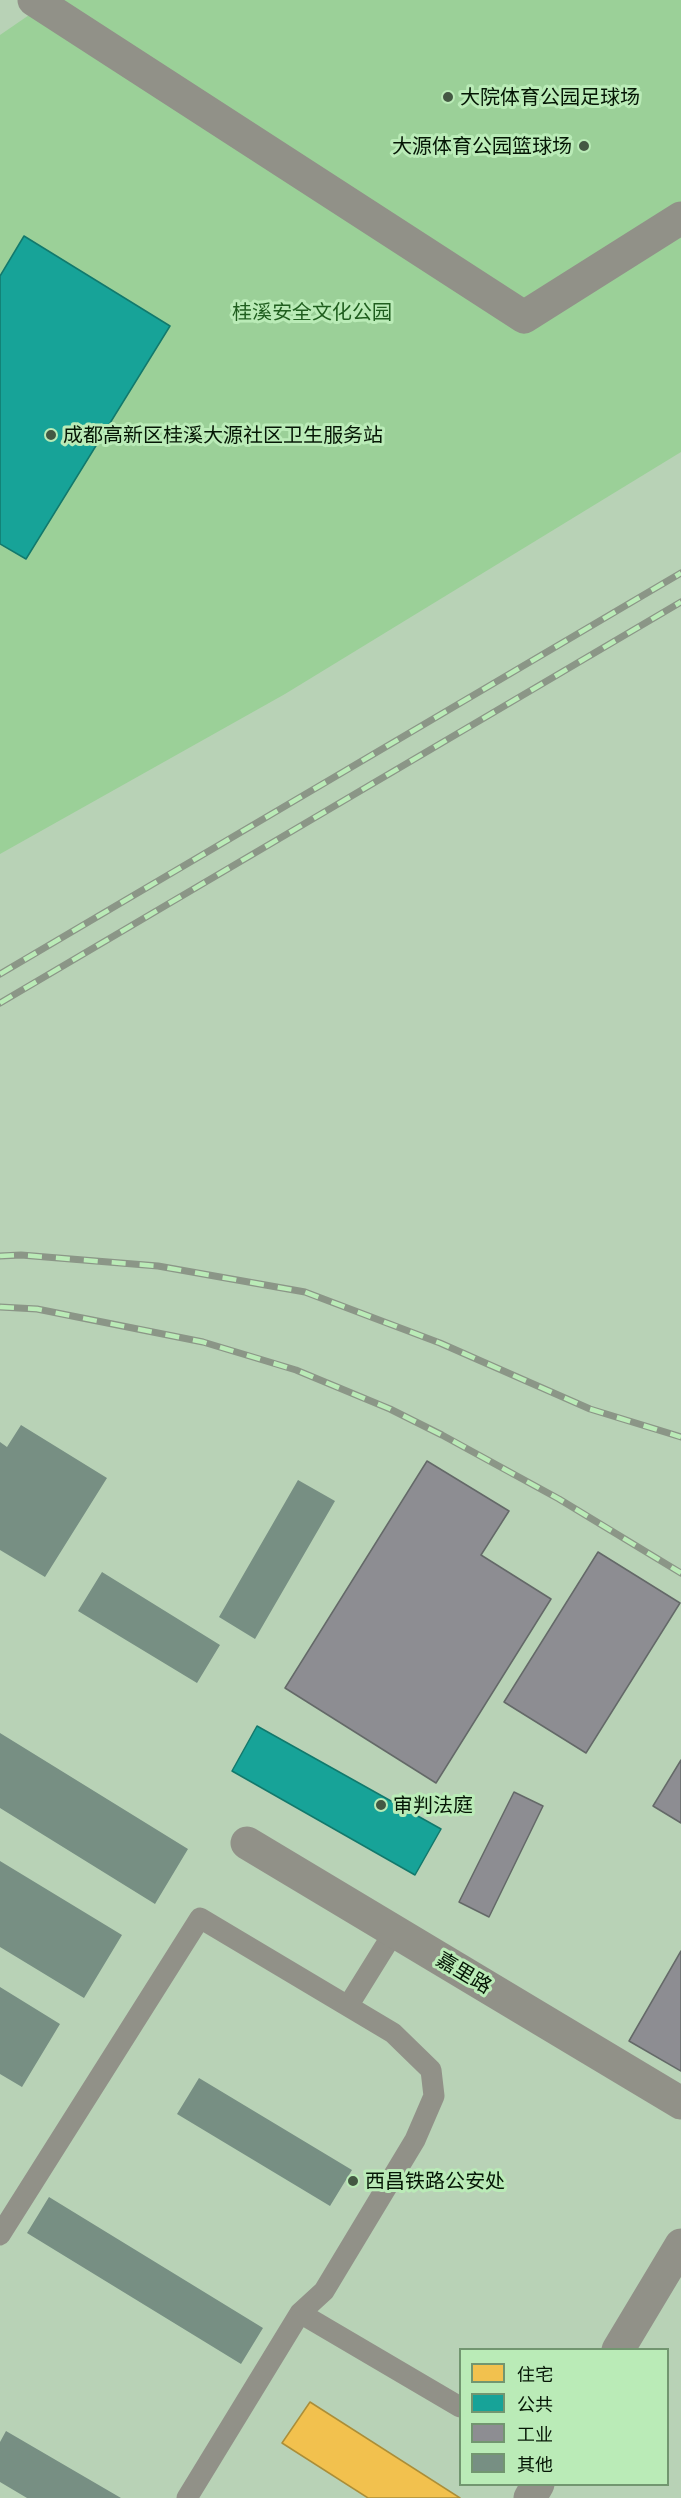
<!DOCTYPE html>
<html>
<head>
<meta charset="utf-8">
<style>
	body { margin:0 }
	#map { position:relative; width:681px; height:2498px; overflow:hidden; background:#b8d2b6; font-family:Ubuntu,"Noto Sans SC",sans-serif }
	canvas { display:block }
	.legend { position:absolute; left:459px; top:2348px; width:210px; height:138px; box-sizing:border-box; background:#baebb7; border:2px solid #729670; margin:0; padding:8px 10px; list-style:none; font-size:18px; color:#051605 }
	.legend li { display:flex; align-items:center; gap:12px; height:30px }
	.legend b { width:30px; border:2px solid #729670 }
</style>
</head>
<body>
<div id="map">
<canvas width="681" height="2498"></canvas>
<ul class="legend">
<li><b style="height:16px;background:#f2c14e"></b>住宅</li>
<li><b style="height:16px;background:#17a398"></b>公共</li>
<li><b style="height:16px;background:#8d8d92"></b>工业</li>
<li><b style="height:16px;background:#778f83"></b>其他</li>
</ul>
</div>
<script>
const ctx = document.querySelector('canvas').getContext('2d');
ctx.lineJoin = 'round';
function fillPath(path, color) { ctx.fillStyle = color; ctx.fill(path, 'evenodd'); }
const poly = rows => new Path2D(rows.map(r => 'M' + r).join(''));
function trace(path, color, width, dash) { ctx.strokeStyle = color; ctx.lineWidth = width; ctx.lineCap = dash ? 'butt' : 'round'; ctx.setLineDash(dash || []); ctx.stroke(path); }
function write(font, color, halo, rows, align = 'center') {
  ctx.font = font + ' Ubuntu,"Noto Sans SC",sans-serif'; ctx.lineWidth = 6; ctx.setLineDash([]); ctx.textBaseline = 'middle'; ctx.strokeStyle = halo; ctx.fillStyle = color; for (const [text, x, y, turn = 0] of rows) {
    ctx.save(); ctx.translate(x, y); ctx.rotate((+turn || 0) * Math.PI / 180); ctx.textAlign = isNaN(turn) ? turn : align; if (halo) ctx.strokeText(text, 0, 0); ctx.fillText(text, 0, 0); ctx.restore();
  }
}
fillPath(poly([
	[51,0,681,0,681,452,285,694,0,854,0,35]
]), '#9bd098');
const homes = poly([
	[310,2402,460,2498,368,2498,282,2443,310,2402]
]);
fillPath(homes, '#f2c14e');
trace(homes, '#ab8e38', 1.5);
const public = poly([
	[24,236,170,326,26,559,0,544,0,276,24,236],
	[257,1726,441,1829,415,1875,232,1771,257,1726]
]);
fillPath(public, '#17a398');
trace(public, '#12796c', 1.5);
const industry = poly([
	[427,1461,509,1511,481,1555,551,1599,436,1783,285,1688,427,1461],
	[598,1552,680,1603,586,1753,504,1702,598,1552],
	[681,1760,681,1823,653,1806,681,1760],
	[514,1792,543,1806,489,1917,459,1902,514,1792],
	[681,1951,681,2071,629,2041,681,1951]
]);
fillPath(industry, '#8d8d92');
trace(industry, '#646968', 1.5);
fillPath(poly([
	[21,1425,107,1478,45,1577,0,1550,0,1442,7,1447],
	[298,1480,335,1501,255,1639,219,1617],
	[102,1572,220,1645,197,1683,78,1611],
	[0,1733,188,1849,155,1904,0,1808],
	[0,1861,122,1935,84,1998,0,1947],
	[0,1987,60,2024,22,2087,0,2074],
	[199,2078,352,2170,330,2206,177,2114],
	[49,2197,263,2328,241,2364,27,2233],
	[6,2431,121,2498,27,2498,0,2482,0,2442]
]), '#778f83');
trace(poly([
	[348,2006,394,1932],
	[0,2235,200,1918,393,2033,431,2070,434,2096,415,2140,324,2291,300,2313,187,2498],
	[300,2313,460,2407]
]), '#919188', 21);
trace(poly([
	[34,0,524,317,681,218],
	[247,1843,681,2103],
	[618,2350,681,2245],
	[530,2498,538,2484]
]), '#919188', 33);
const rail = poly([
	[0,974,681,573],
	[0,1003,681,602],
	[0,1256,21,1255,158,1266,305,1292,440,1343,590,1409,681,1437],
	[0,1307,37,1309,203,1342,296,1370,390,1409,442,1435,559,1499,681,1573]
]);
trace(rail, '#8b9687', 7);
trace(rail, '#baebb7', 4.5, [14]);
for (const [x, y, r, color] of [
	[448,97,6,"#445843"],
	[584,146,6,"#445843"],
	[51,435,6,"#445843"],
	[381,1805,6,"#445843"],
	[353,2181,6,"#445843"]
]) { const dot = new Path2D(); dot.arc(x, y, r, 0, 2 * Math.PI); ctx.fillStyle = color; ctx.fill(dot); trace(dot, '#baebb7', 2); }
write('20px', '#051605', '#baebb7', [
	["大院体育公园足球场",460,97],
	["大源体育公园篮球场",572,146,"right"],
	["成都高新区桂溪大源社区卫生服务站",63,435],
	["审判法庭",393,1805],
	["西昌铁路公安处",365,2181]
], 'left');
write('20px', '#1f5e1e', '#baebb7', [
	["桂溪安全文化公园",312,312]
]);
write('20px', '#051605', '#baebb7', [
	["嘉里路",464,1973,31]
]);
</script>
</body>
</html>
